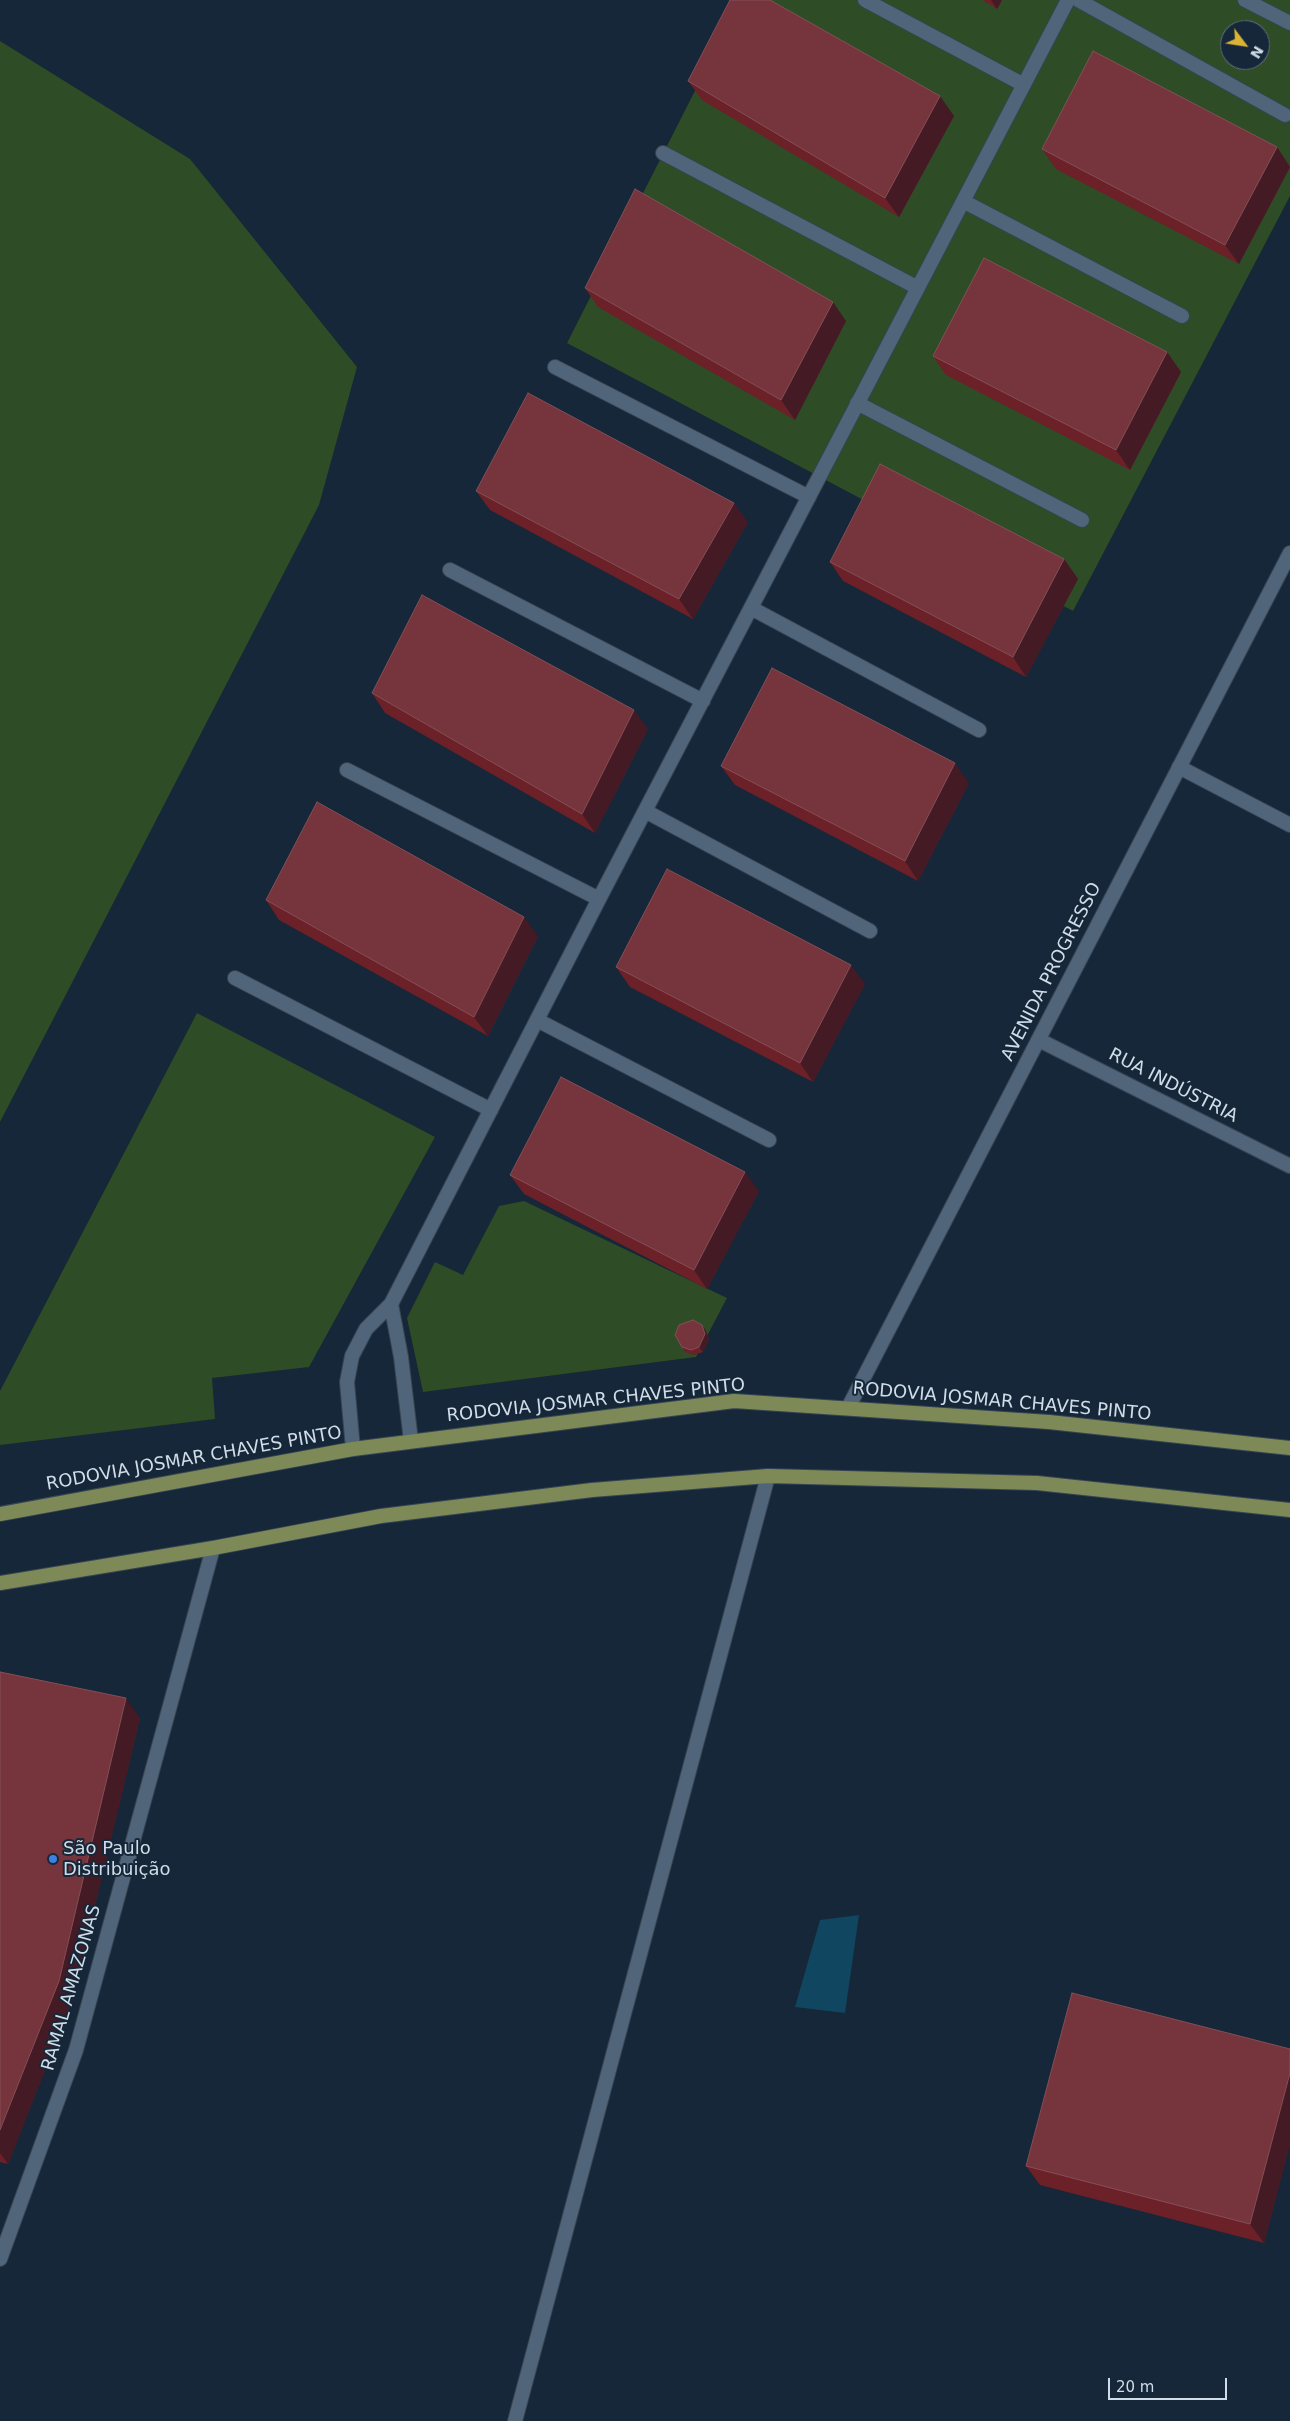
<!DOCTYPE html>
<html>
<head>
<meta charset="utf-8">
<style>
	body { margin:0 }
	#map { position:relative; width:1290px; height:2421px; overflow:hidden; background:#152738; font-family:"DejaVu Sans",sans-serif }
	canvas { display:block }
	.north { position:absolute; left:1220px; top:20px; width:50px; height:50px; box-sizing:border-box; background:#152738; border:1px solid #606f7e; border-radius:50%; rotate:121deg; font-size:14px; font-weight:700; line-height:20px; text-align:center; color:#d0dce8 }
	.north::after { content:''; display:block; margin:auto; width:18px; height:22px; background:#dcb233; clip-path:polygon(50% 0,100% 100%,50% 72%,0 100%) }
	.scale { position:absolute; left:1108px; top:2378px; width:119px; height:22px; box-sizing:border-box; border:2px solid #d0dce8; border-top:0; padding-left:6px; font-size:15px; line-height:18px; white-space:nowrap; color:#d0dce8; -webkit-text-stroke:4px #152738; paint-order:stroke }
</style>
</head>
<body>
<div id="map">
<canvas width="1290" height="2421"></canvas>
<div class="north">N</div>
<div class="scale">20 m</div>
</div>
<script>
const ctx = document.querySelector('canvas').getContext('2d');
ctx.lineJoin = 'round';
function fillPath(path, color) { ctx.fillStyle = color; ctx.fill(path, 'evenodd'); }
const poly = rows => new Path2D(rows.map(r => 'M' + r).join(''));
function trace(path, color, width, dash) { ctx.strokeStyle = color; ctx.lineWidth = width; ctx.lineCap = dash ? 'butt' : 'round'; ctx.setLineDash(dash || []); ctx.stroke(path); }
function write(font, color, halo, rows, align = 'center') {
  ctx.font = font + ' "DejaVu Sans",sans-serif'; ctx.lineWidth = 4; ctx.setLineDash([]); ctx.textBaseline = 'middle'; ctx.strokeStyle = halo; ctx.fillStyle = color; for (const [text, x, y, turn = 0] of rows) {
    ctx.save(); ctx.translate(x, y); ctx.rotate((+turn || 0) * Math.PI / 180); ctx.textAlign = isNaN(turn) ? turn : align; if (halo) ctx.strokeText(text, 0, 0); ctx.fillText(text, 0, 0); ctx.restore();
  }
}
fillPath(poly([
	[741,0,1290,0,1290,196,1073,611,567,343],
	[1230,30,1260,30,1260,60,1230,60],
	[0,41,190,159,357,367,319,505,0,1122],
	[197,1013,435,1137,309,1367,212,1378,215,1419,0,1445,0,1391],
	[524,1201,727,1298,696,1357,423,1392,407,1318,435,1262,463,1275,499,1206]
]), '#2e4c25');
fillPath(poly([
	[859,1915,845,2013,795,2007,820,1920]
]), '#10465f');
const minor = poly([
	[865,0,1024,85],
	[1078,0,1285,115],
	[1245,0,1290,23],
	[663,153,918,288],
	[963,201,1182,316],
	[555,367,809,497],
	[857,403,1082,520],
	[450,570,703,701],
	[751,608,979,730],
	[1179,767,1290,825],
	[347,770,599,899],
	[645,811,870,931],
	[235,978,491,1110],
	[537,1020,769,1140],
	[1039,1040,1290,1166],
	[391,1304,401,1357,411,1441],
	[848,1408,1290,553],
	[353,1449,347,1382,352,1356,366,1329,391,1304,599,899,1068,0],
	[0,2259,76,2050,213,1548],
	[515,2421,768,1476]
]);
const primary = poly([
	[0,1514,353,1449,734,1401,1049,1422,1290,1448],
	[0,1583,213,1548,381,1516,592,1490,768,1476,1037,1483,1290,1510]
]);
trace(minor, '#374453', 16);
trace(primary, '#374453', 16);
trace(minor, '#51657a', 14);
trace(primary, '#7d8a57', 14);
fillPath(poly([
	[983,0,1002,0,997,9],
	[688,81,954,116,899,217,702,100],
	[1277,147,1290,167,1239,264,1056,169,1042,149],
	[585,288,846,321,795,420,598,307],
	[1167,352,1181,372,1130,470,946,375,933,356],
	[476,491,748,522,693,619,490,510],
	[1064,559,1078,579,1026,677,843,581,830,562],
	[372,693,648,729,595,833,385,713],
	[721,766,969,783,918,881,735,785],
	[266,900,538,936,488,1036,279,920],
	[616,967,865,984,813,1082,630,987],
	[510,1175,759,1191,707,1289,524,1194],
	[706,1331,709,1340,703,1352,694,1355,685,1352,682,1347],
	[0,1672,140,1718,72,2001,8,2164,0,2162],
	[1290,2049,1290,2144,1264,2243,1040,2185,1026,2166]
]), '#6c2027');
fillPath(poly([
	[991,0,1002,0,997,9],
	[940,96,954,116,899,217,885,198],
	[1277,147,1290,167,1239,264,1225,245],
	[833,302,846,321,795,420,781,400],
	[1167,352,1181,372,1130,470,1116,450],
	[734,503,748,522,693,619,679,599],
	[1064,559,1078,579,1026,677,1013,657],
	[634,710,648,729,595,833,582,814],
	[955,763,969,783,918,881,905,861],
	[524,917,538,936,488,1036,474,1017],
	[851,965,865,984,813,1082,800,1063],
	[745,1172,759,1191,707,1289,694,1270],
	[702,1325,706,1331,709,1340,703,1352,699,1347],
	[126,1698,140,1718,72,2001,8,2164,0,2153,0,2130],
	[1290,2073,1290,2144,1264,2243,1250,2224]
]), '#441a25');
const building = poly([
	[730,0,770,0,940,96,885,198,688,81,730,0],
	[1093,51,1277,147,1225,245,1042,149,1093,51],
	[635,189,833,302,781,400,585,288,635,189],
	[984,258,1167,352,1116,450,933,356,984,258],
	[528,393,734,503,679,599,476,491,528,393],
	[880,464,1064,559,1013,657,830,562,880,464],
	[422,595,634,710,582,814,372,693,422,595],
	[772,668,955,763,905,861,721,766,772,668],
	[317,802,524,917,474,1017,266,900,317,802],
	[667,869,851,965,800,1063,616,967,667,869],
	[561,1077,745,1172,694,1270,510,1175,561,1077],
	[693,1320,702,1325,705,1334,699,1347,691,1350,682,1347,675,1335,679,1325,693,1320],
	[0,1672,126,1698,59,1981,0,2130,0,1672],
	[1072,1993,1290,2049,1290,2073,1250,2224,1026,2166,1072,1993]
]);
fillPath(building, '#76343c');
trace(building, '#844f57', 1);
for (const [x, y, r, color] of [
	[53,1859,5,"#3f7fe0"]
]) { const dot = new Path2D(); dot.arc(x, y, r, 0, 2 * Math.PI); ctx.fillStyle = color; ctx.fill(dot); trace(dot, '#152738', 2); }
write('18px', '#d0dce8', '#152738', [
	["AVENIDA PROGRESSO",1052,972,-63],
	["RUA INDÚSTRIA",1173,1086,27],
	["RODOVIA JOSMAR CHAVES PINTO",596,1401,-6],
	["RODOVIA JOSMAR CHAVES PINTO",1002,1402,5],
	["RODOVIA JOSMAR CHAVES PINTO",194,1459,-10],
	["RAMAL AMAZONAS",72,1988,-74]
]);
write('18px', '#d0dce8', '#152738', [
	["São Paulo",63,1849],
	["Distribuição",63,1870]
], 'left');
</script>
</body>
</html>
